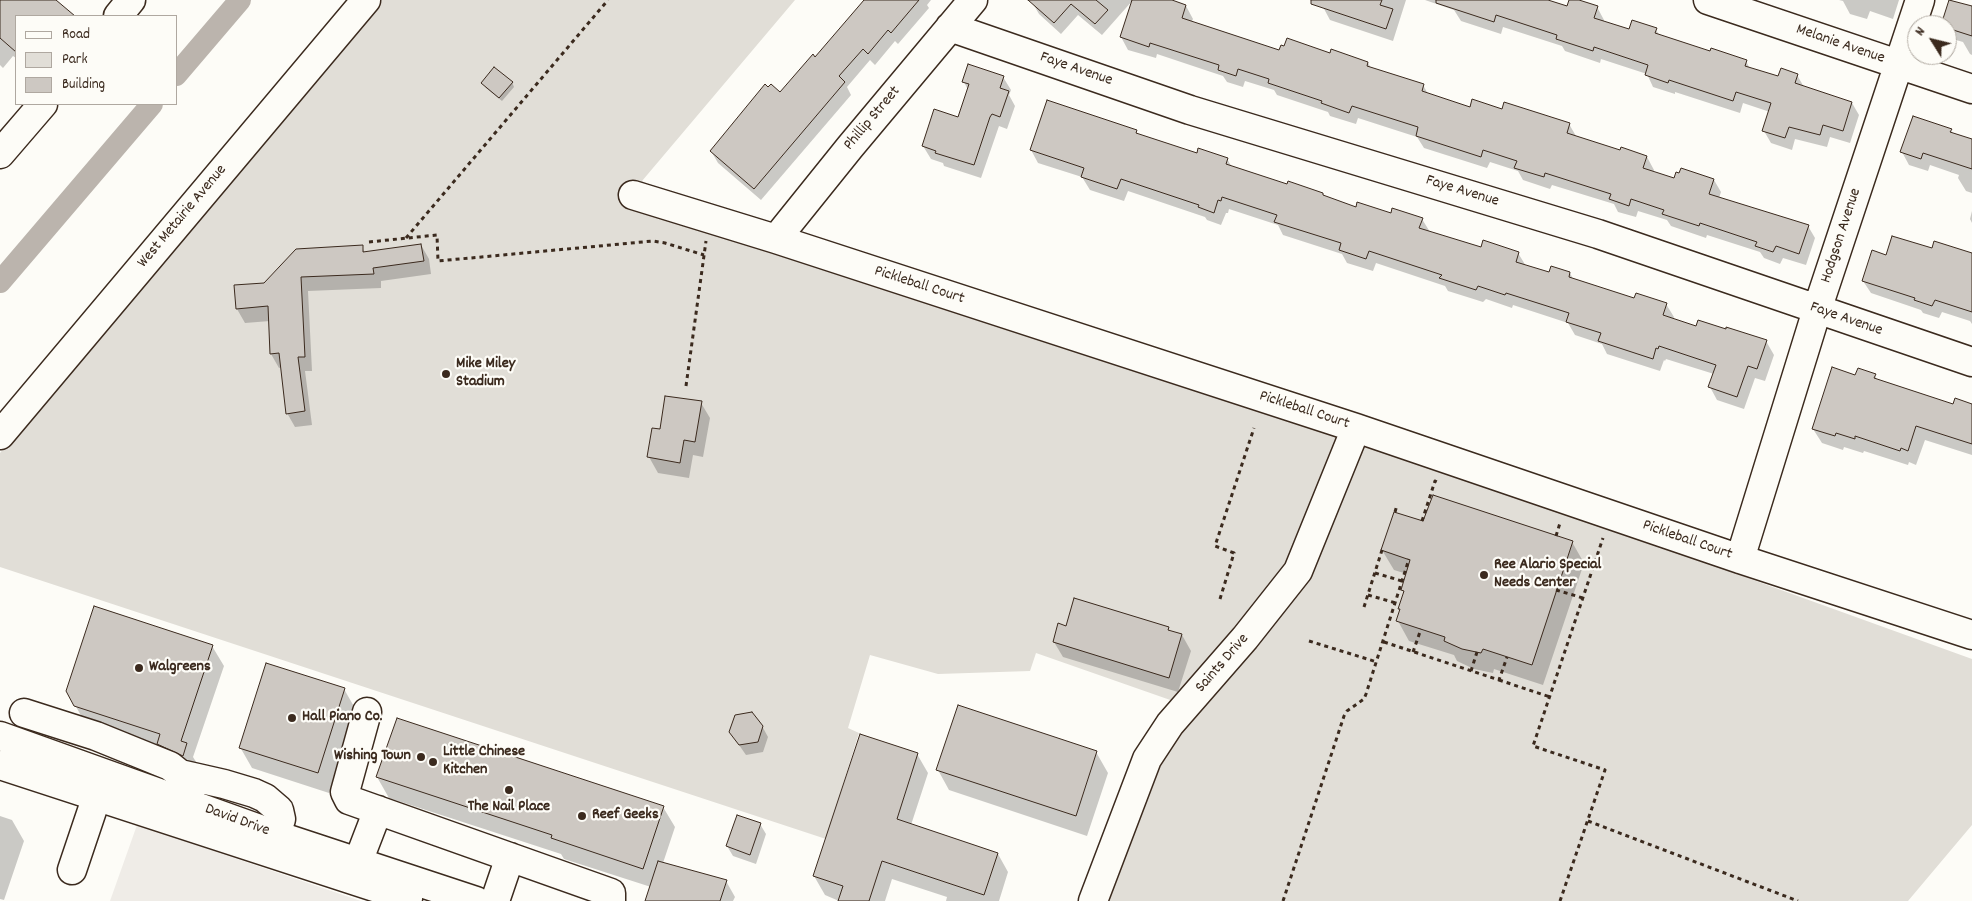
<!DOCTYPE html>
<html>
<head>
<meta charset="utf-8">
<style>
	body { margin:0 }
	#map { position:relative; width:1972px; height:901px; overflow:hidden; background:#fdfcf7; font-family:Dekko,sans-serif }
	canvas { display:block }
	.legend { position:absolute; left:15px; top:15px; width:162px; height:90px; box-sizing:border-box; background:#fdfcf7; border:1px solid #afa8a0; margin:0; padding:6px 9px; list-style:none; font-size:15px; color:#3b2a1e }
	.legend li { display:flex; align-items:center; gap:10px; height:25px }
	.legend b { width:25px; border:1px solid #afa8a0 }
	.north { position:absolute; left:1907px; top:15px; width:50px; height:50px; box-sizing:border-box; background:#fdfcf7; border:1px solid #afa8a0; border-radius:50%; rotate:306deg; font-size:14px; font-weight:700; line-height:20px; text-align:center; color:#3b2a1e }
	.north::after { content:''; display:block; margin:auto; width:18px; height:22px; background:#3b2a1e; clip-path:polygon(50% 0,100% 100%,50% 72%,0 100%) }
</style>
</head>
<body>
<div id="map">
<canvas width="1972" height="901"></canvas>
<ul class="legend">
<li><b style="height:6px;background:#fdfcf7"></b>Road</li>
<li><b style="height:14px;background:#e1ded7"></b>Park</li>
<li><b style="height:14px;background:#cdc8c2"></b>Building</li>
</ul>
<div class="north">N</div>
</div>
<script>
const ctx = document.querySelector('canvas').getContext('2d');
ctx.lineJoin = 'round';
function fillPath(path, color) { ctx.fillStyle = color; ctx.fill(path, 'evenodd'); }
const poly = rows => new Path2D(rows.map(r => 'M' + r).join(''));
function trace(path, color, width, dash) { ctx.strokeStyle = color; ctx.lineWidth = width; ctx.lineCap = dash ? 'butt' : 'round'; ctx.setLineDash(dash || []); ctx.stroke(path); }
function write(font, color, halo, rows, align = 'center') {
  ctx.font = font + ' Dekko,sans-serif'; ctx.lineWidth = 4.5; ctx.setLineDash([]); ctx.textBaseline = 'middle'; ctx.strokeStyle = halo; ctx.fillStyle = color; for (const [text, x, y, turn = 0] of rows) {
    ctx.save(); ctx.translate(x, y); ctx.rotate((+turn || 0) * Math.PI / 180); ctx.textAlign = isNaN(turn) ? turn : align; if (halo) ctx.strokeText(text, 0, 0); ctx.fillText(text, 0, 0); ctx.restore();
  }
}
fillPath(poly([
	[137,825,361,901,110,901]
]), '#efece7');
fillPath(poly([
	[375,0,795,0,642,181,768,251,1139,358,1972,659,1972,825,1908,901,1109,901,1155,767,1196,709,1036,653,1030,671,938,674,870,655,848,728,859,733,826,839,0,567,0,453]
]), '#e1ded7');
fillPath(poly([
	[0,0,54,0,64,8,69,16,16,16,16,58,13,56,3,68,0,65],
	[865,0,931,0,927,5,929,8,898,44,895,41,875,65,870,60,847,87,851,95,761,200,718,163,711,151,781,93,815,58],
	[1034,0,1133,0,1102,35,1078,15,1061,34,1039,14,1032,2],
	[1133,0,1166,0,1186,6,1193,19,1191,23,1280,52,1331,54,1368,63,1371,68,1423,85,1428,94,1471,108,1503,110,1569,124,1576,136,1621,152,1647,157,1654,170,1653,173,1675,180,1714,180,1721,192,1719,198,1808,226,1815,238,1806,265,1783,258,1780,264,1764,258,1760,252,1707,235,1706,238,1671,226,1667,220,1638,211,1636,217,1618,212,1614,204,1552,185,1550,189,1523,180,1518,171,1490,162,1487,168,1424,148,1417,137,1358,118,1356,124,1330,116,1328,112,1277,95,1274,90,1245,81,1243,87,1227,82,1223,76,1157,54,1156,58,1128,50,1121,37],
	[1325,0,1406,0,1393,41,1330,20,1323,7],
	[1425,0,1544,0,1568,8,1570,0,1575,0,1597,7,1604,20,1604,22,1630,30,1656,30,1660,36,1710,53,1746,61,1750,69,1779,78,1797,75,1804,87,1852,103,1859,115,1850,143,1830,137,1827,147,1795,139,1792,150,1771,143,1764,131,1770,112,1743,103,1740,113,1675,92,1675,94,1653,87,1647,74,1601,59,1600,63,1565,51,1562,46,1503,27,1501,34,1461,21,1454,10],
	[1839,0,1899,0,1893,19,1870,11,1867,19,1850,14,1843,1],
	[1950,0,1972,7,1972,55,1970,54,1963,42,1949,38,1947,34,1947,25,1942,25],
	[1003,77,1011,90,1009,95,1015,106,1007,129,999,126,981,178,944,166,943,163,931,159,923,146,959,118,968,90,964,82],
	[512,82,514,87,502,101,486,88,483,83],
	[1951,130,1953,134,1972,140,1972,193,1966,191,1958,178,1959,175,1930,165,1928,171,1909,165,1902,152],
	[1136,131,1139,136,1198,154,1227,159,1232,167,1288,186,1323,194,1325,197,1356,209,1422,219,1430,232,1482,249,1518,253,1526,266,1550,274,1570,273,1573,279,1635,300,1666,304,1674,317,1673,320,1696,328,1766,341,1774,355,1765,381,1755,378,1744,409,1717,400,1710,387,1714,374,1666,359,1665,361,1664,360,1660,371,1607,354,1602,344,1575,335,1568,323,1513,305,1512,308,1486,299,1483,302,1448,291,1445,286,1376,263,1373,271,1347,263,1342,254,1283,235,1278,225,1229,209,1228,213,1226,213,1221,225,1207,220,1205,217,1128,191,1124,201,1090,190,1082,177,1038,163,1031,150],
	[1972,211,1972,223,1970,219],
	[421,245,429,259,431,274,381,281,381,288,308,291,312,371,305,371,312,425,295,427,287,413,282,367,279,368,271,354,270,321,245,323,237,309,265,284,362,247,365,253],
	[1932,250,1972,255,1972,324,1970,321,1942,312,1939,318,1923,313,1921,310,1871,293,1863,281,1887,256],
	[1875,375,1877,380,1954,405,1972,405,1972,455,1925,440,1916,465,1909,462,1908,465,1864,451,1863,453,1844,447,1843,450,1822,443,1813,429,1856,377],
	[701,403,710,418,703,457,693,455,689,478,658,473,649,457,661,431],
	[1424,523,1572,542,1584,563,1543,685,1494,669,1493,673,1474,669,1457,661,1454,655,1409,641,1398,621,1401,611,1399,609,1404,593,1402,589,1407,574,1394,570,1382,550],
	[1067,627,1168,628,1170,632,1182,635,1191,651,1178,692,1063,657,1054,642],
	[212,646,224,666,193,757,198,765,170,764,87,726,67,691],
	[344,689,356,710,329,793,252,768,240,747],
	[762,726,768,737,763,752,746,755,730,732],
	[1096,752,1108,773,1087,836,949,790,938,770],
	[917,754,928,773,911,825,998,854,1008,872,999,901,946,901,947,897,892,879,885,901,839,901,825,895,814,876],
	[377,777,663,807,675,827,663,863,726,881,735,897,733,901,646,901,651,887,564,859,561,854,389,798],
	[0,816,12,820,24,841,4,900,0,899],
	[760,824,766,834,756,864,733,856,727,846]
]), '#0003');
trace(poly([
	[176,75,240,0],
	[0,282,152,104]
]), '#bbb4ad', 22);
const building = poly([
	[0,0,56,0,75,16,16,16,16,52,0,38,0,0],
	[864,0,919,0,891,33,888,30,868,54,863,49,839,76,845,82,754,189,710,151,765,84,768,87,771,84,780,92,813,54,815,57,864,0],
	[1028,0,1096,0,1108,10,1095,24,1071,4,1054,23,1028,0],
	[1132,0,1172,0,1186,5,1182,18,1279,50,1281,45,1284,46,1287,38,1330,53,1331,49,1368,62,1367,66,1424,84,1422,91,1470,107,1472,99,1502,109,1504,102,1570,123,1567,133,1620,150,1621,147,1647,156,1643,168,1674,178,1676,172,1679,173,1681,168,1714,179,1709,194,1809,225,1799,254,1776,246,1773,252,1755,246,1757,242,1700,223,1699,226,1662,214,1664,210,1631,199,1629,206,1609,199,1611,194,1545,173,1544,177,1514,168,1517,161,1483,150,1481,157,1416,136,1418,127,1352,106,1349,113,1321,103,1322,101,1268,83,1269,79,1238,69,1236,76,1218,70,1219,65,1150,43,1149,47,1120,37,1132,0],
	[1311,0,1382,0,1380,5,1393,9,1386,29,1311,4,1311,0],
	[1436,0,1548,0,1567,6,1569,0,1579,0,1598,6,1594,18,1629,29,1632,20,1657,28,1655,33,1710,51,1711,48,1747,60,1745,66,1778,76,1781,68,1798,74,1795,83,1852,102,1843,131,1823,125,1820,135,1789,127,1785,138,1762,131,1771,103,1736,92,1733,101,1669,80,1668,83,1645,75,1648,65,1594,47,1593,51,1556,39,1557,35,1496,15,1494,22,1436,3,1436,0],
	[1949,0,1972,6,1972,36,1947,28,1947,25,1941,25,1949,0],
	[968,64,1004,76,1000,88,1009,91,1000,117,992,114,990,117,974,165,935,153,936,151,922,146,934,109,958,117,969,84,962,82,968,64],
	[494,67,513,82,499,98,481,83,494,67],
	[1047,100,1137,130,1136,133,1197,153,1198,148,1228,158,1226,164,1287,184,1288,181,1323,193,1323,195,1356,207,1357,202,1391,213,1392,208,1423,218,1419,228,1481,247,1483,240,1519,252,1516,262,1549,272,1551,266,1570,272,1569,277,1634,298,1636,293,1667,303,1663,315,1696,326,1698,320,1726,329,1726,327,1767,340,1757,369,1748,366,1737,397,1708,387,1716,365,1659,346,1658,349,1656,348,1653,359,1598,341,1601,333,1566,322,1569,313,1506,293,1505,295,1478,286,1476,290,1439,278,1442,275,1369,251,1366,259,1339,250,1341,243,1274,222,1277,215,1222,197,1221,201,1218,200,1214,213,1198,207,1199,205,1121,179,1117,189,1081,177,1084,168,1030,150,1047,100],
	[1913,116,1952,129,1950,132,1972,139,1972,169,1923,153,1921,159,1900,152,1913,116],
	[1892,236,1932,248,1934,241,1972,253,1972,312,1935,300,1932,306,1914,300,1915,298,1862,281,1872,250,1886,255,1892,236],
	[421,244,424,261,373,268,374,274,301,277,305,357,298,357,305,411,286,414,279,353,270,354,268,306,236,309,234,285,264,283,296,249,363,245,363,252,421,244],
	[1832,367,1855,375,1858,368,1876,374,1874,378,1953,404,1955,398,1972,404,1972,444,1916,426,1908,451,1901,448,1900,451,1855,436,1855,439,1836,433,1835,436,1812,429,1832,367],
	[665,396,702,401,695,442,684,440,680,463,647,457,652,428,660,429,665,396],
	[1433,495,1573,541,1532,665,1483,649,1481,653,1462,649,1444,641,1445,637,1396,621,1400,609,1398,609,1404,591,1401,590,1410,560,1381,550,1394,512,1423,521,1433,495],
	[1074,598,1169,627,1168,630,1182,634,1169,678,1053,642,1058,623,1066,626,1074,598],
	[94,606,213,645,181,741,187,743,183,756,157,744,160,734,74,706,66,691,94,606],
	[266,663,345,688,318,773,239,748,266,663],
	[958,705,1097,751,1076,816,936,770,958,705],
	[752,712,763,726,758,742,739,745,729,732,735,715,752,712],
	[397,718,664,806,643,869,551,838,552,835,376,777,397,718],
	[860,734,918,753,897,819,998,853,984,895,882,861,869,901,838,901,843,886,813,876,860,734],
	[737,815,761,823,750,855,726,846,737,815],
	[658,861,727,880,720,901,645,901,658,861]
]);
fillPath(building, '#cdc8c2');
trace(building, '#3b2a1e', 1);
const minor = poly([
	[1708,0,1972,89],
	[950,27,1190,110,1598,234,1972,362],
	[633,195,776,239,1356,428,1740,559,1972,635],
	[776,239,850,147,973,0],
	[1740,559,1817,310,1920,0],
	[367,712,345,792,349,800,611,893,611,901],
	[24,713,96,736,170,766,180,774,188,783,190,793,186,802],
	[180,774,224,784,254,793,265,798,279,810,281,819,276,834],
	[358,862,378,810],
	[72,870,104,775],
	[495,901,510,857],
	[1093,901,1147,759,1170,724,1245,638,1298,571,1356,428]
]);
const major = poly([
	[118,16,131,0],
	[0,154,43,104],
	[0,435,366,0],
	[0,736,279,836,476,901],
	[0,765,408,898]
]);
trace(minor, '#3b2a1e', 31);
trace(major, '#3b2a1e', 31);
trace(poly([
	[406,238,608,0],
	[369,242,437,235,438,261,653,241,665,243,704,255],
	[686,386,706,241],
	[1395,512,1397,505],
	[1422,521,1435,481,1437,482],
	[1556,536,1560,523],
	[1375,573,1402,581],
	[1556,590,1583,598],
	[1368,595,1396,603],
	[1220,599,1234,553,1215,546,1254,428],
	[1364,607,1382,550],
	[1309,641,1377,662],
	[1384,642,1499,680,1507,657],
	[1413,652,1421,629],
	[1471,671,1477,652],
	[1499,680,1550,697],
	[1588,821,1798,901],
	[1283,901,1344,716,1347,711,1364,699,1366,694,1409,559],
	[1560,901,1605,770,1533,746,1603,538]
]), '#3b2a1e', 3, [4, 4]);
trace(minor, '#fdfcf7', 28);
trace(major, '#fdfcf7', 28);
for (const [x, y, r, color] of [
	[446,374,5,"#3b2a1e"],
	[1484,575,5,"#3b2a1e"],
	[139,668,5,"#3b2a1e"],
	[292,718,5,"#3b2a1e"],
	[421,757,5,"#3b2a1e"],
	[433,762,5,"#3b2a1e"],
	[509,790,5,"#3b2a1e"],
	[582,816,5,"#3b2a1e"]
]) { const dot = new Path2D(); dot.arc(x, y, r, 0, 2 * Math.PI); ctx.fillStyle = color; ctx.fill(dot); trace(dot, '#fdfcf7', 2); }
write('16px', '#3b2a1e', '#fdfcf7', [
	["Melanie Avenue",1840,45,19],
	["Faye Avenue",1076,70,19],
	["Phillip Street",873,119,-50],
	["Faye Avenue",1462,192,17],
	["West Metairie Avenue",183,217,-50],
	["Hodgson Avenue",1842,236,-72],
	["Pickleball Court",919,286,18],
	["Faye Avenue",1846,320,19],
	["Pickleball Court",1304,411,18],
	["Pickleball Court",1687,541,19],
	["Saints Drive",1223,664,-49],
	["David Drive",237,821,20]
]);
write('bold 16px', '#3b2a1e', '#fdfcf7', [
	["Mike Miley",456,365],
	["Stadium",456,383],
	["Ree Alario Special",1494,566],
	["Needs Center",1494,584],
	["Walgreens",149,668],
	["Hall Piano Co.",302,718],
	["Little Chinese",443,753],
	["Kitchen",443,771],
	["Wishing Town",411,757,"right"],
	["The Nail Place",509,808,"center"],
	["Reef Geeks",592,816]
], 'left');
</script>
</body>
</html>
